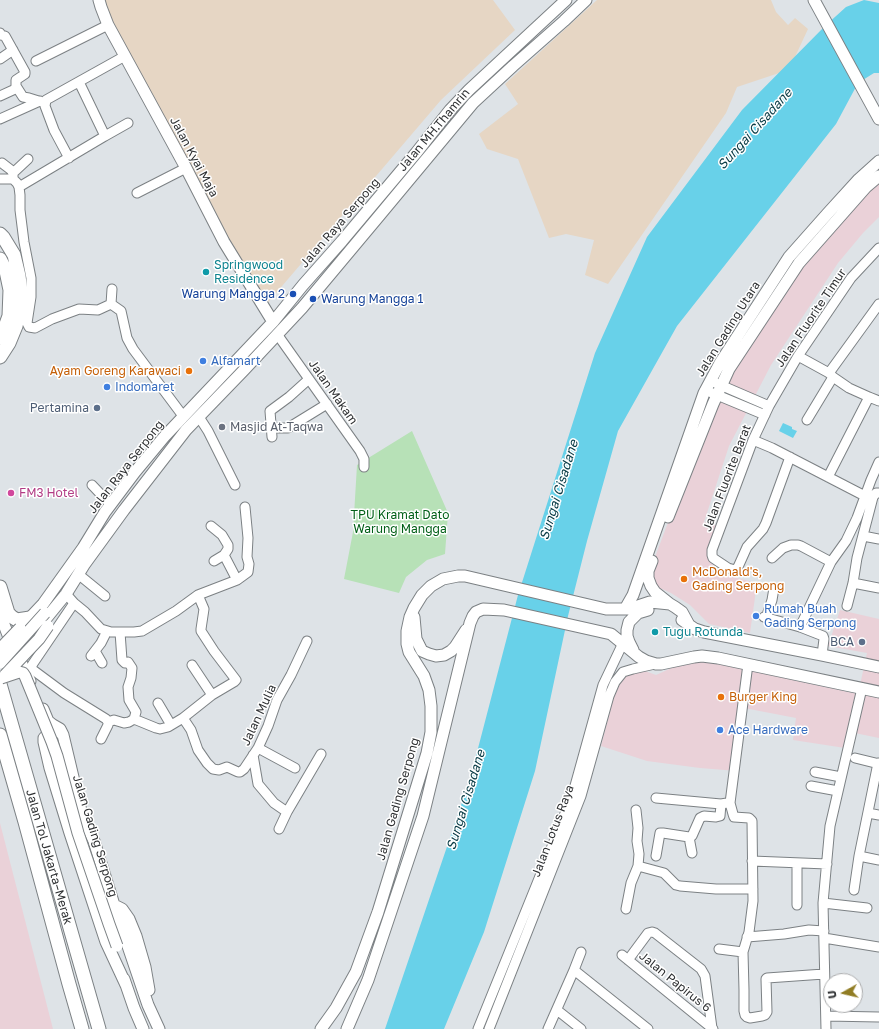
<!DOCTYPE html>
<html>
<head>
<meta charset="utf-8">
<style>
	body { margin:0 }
	#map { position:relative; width:879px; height:1029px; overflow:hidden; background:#dee3e7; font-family:"Golos Text",sans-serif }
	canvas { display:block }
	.north { position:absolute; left:823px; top:973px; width:40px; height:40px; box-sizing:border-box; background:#fff; border:1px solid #abacad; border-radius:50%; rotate:262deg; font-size:11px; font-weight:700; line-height:16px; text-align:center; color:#2e3032 }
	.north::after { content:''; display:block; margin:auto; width:14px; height:18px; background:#917d24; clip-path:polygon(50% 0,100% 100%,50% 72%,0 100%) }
</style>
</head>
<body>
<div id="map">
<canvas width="879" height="1029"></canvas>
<div class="north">U</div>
</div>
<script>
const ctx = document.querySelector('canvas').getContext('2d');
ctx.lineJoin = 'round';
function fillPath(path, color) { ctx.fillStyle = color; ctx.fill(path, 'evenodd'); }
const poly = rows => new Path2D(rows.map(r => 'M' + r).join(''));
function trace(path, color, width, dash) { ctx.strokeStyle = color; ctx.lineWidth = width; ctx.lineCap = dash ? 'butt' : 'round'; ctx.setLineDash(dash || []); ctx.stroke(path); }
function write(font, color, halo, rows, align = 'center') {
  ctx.font = font + ' "Golos Text",sans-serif'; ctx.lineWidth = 3; ctx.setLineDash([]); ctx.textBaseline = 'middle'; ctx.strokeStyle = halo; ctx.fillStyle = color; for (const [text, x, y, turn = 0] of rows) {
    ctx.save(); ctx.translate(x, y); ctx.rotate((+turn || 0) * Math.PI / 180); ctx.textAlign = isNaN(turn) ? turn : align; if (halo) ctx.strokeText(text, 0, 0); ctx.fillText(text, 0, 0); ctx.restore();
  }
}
fillPath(poly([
	[879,179,879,217,863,233,838,263,771,365,729,446,704,522,718,526,708,559,721,574,757,583,750,633,709,624,690,605,671,593,651,584,649,573,672,512,740,349,822,229],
	[840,610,879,619,879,738,850,732,845,748,793,740,796,718,744,708,737,771,700,768,647,761,601,746,617,684,628,674,645,671,656,675,676,666,702,660,858,694,867,653,828,646],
	[0,823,53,1029,0,1029]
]), '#ead1d8');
fillPath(poly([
	[98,0,493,0,515,30,441,100,265,306],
	[597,0,771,0,776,12,788,25,795,18,808,29,794,59,782,72,737,87,726,113,608,284,585,275,594,240,566,234,549,238,518,159,487,149,479,134,518,104,505,84]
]), '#e6d6c4');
fillPath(poly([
	[412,431,448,513,445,554,427,560,406,577,399,593,344,579,353,532,357,465]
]), '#b7e1b7');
fillPath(poly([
	[864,0,879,3,879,73,874,73,858,83,836,124,677,326,618,431,587,541,568,616,535,771,484,932,444,1029,385,1029,470,779,518,595,595,353,647,237,742,110,825,26,846,7],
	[783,423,792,427,792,429,797,431,793,438,779,431]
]), '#68d1e9');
const minor = poly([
	[0,33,1,35,5,36,25,72,25,74,16,80,16,86,23,97,29,98,45,103],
	[0,59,13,50],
	[36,61,108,25],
	[0,96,13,90,15,89,16,86],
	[0,119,40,101],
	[105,136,128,123],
	[69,158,54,130,45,106,46,100,125,56],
	[2,163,11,170,13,173,13,179],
	[13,173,28,159],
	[0,179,13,179,17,183,19,187,20,195,20,210,24,242,31,278,31,297,27,323,29,327,35,328,52,319,79,309,98,310,111,304],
	[19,187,105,136,79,82],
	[137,193,186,168],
	[111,304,121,311,127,338,133,349,183,416],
	[111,304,112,289],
	[277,334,360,451,364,459,364,467],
	[798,356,829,373,833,377,849,388,869,397,879,401],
	[829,373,879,304],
	[711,381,769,406],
	[705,390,765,415],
	[199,417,208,431,235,485],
	[807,420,833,377],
	[271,428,288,428,327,404],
	[272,437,270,411,289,397,309,379],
	[753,440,772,448,861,494],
	[790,457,766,523,763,529,747,547,738,567,735,570,728,568,713,558,712,555,712,550,753,440,769,406,798,356,851,278,879,248],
	[828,477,869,397],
	[92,485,111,505],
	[211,526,222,535,228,545,228,549,224,555],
	[863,536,879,539],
	[772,558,783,548,791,545,798,545,801,546,831,562],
	[214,561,224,555,237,580],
	[78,574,105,596],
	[853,583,879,588],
	[66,594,74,603,85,612,101,629,111,632,134,632,142,631,176,611,198,595,237,580,248,572,249,564,247,557,248,538,245,507],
	[74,603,32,665,32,668,33,670,64,693,106,719,108,722,108,725,101,739],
	[847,606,853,583,857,558,873,497,876,493,879,493],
	[764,617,800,627,823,636,824,639,822,655],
	[766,618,772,600,774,588],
	[800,627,831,562,846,541,857,518,871,480,879,462],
	[120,632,122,660,125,663,128,662,132,668,131,678,128,687,129,700,136,712,134,719],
	[95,651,102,663],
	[91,656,101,643,107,631],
	[748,664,730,803,733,814,734,817,749,818,752,821,753,901,749,932,743,952,744,990,744,1011,745,1015,747,1017,750,1018,762,1016,765,1015,767,1012,766,979,767,978,824,974],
	[192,665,212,695],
	[158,703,171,725],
	[183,718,212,695,234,682,236,680,214,651,201,631,201,629,204,609,198,595],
	[134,719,156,728,160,729,168,727,183,718,191,730,198,750,207,763,213,769,219,770,227,767,238,772,240,772,244,769,258,748,268,726,277,700,291,675,307,641],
	[108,722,114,720,124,723,129,722,134,719],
	[258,748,295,768],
	[253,755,258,784,274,803,287,812,279,829],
	[855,758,879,764],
	[815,772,841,777],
	[811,786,838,791],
	[656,798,721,804,727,803],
	[636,810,638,828,637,841,639,854,638,866,664,873,676,885,680,886,716,889,753,889],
	[287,812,321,754],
	[868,813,879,815],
	[689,837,692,853],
	[656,856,660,833,663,833,689,837,692,836,700,818,704,816,716,817,720,816,721,804],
	[859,856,879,860],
	[752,861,827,864],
	[854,890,859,856,878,763],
	[823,903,867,908],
	[797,905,797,863],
	[626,909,631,883,638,866],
	[747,937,784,934,809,930,824,931],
	[824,938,879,947],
	[719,949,743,952],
	[622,955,713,1029],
	[628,960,648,933,652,932,655,933,701,969,705,976,712,1028],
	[574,970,648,1029],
	[557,1010,581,1029],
	[826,1016,879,1017],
	[478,1029,555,839,573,793,603,685,623,643],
	[489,1029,581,796,609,696,615,682,623,672,633,669,655,664],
	[548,1029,574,970,581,952],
	[826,1029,823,903,830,826,862,688]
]);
const major = poly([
	[99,0,101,7,108,25,186,168,224,242,273,322],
	[814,0,879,119],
	[668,517,713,404,729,369,799,263,866,187,879,176],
	[652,561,648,571,648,578,651,586,655,592,670,604],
	[625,609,633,595,704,393,720,363,789,257,828,213,859,179,879,161],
	[0,614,8,635,30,681],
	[414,617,416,639,422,651,429,654,436,656,444,655,451,651,455,647,466,630],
	[682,620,695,629,704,632,822,655,879,667],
	[44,621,66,594,84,565,124,510,186,430,244,370,302,308,379,216,473,103,513,66,564,21,586,0],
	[25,623,43,604,83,548,105,512,135,472,164,437,273,322,303,285,342,241,416,153,450,110,469,90,566,0],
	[633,650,629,642,627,636,627,630,629,622,638,613,648,610],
	[43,709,48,721,53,725,60,729,63,735,82,815,94,841,114,905,148,1005,159,1029],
	[57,732,47,735,44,738,44,742,50,768,70,833,106,942,126,985],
	[114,905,122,909,129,919,136,936,145,967,149,990],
	[124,979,134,1008,143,1029],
	[321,1029,336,1008,356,972,378,912,427,753,431,732,431,706,429,690,424,676,409,652,407,644,407,631,410,617,414,608,422,595,431,586,443,579,458,576,465,576,606,609,629,609,650,602,670,604,675,607,682,612,688,623],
	[347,1029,368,980,423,816,470,623,473,616,476,612,483,609,504,610,611,634,639,657,646,661,656,664,661,664,694,657,702,656,718,658,879,692]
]);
const highway = poly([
	[0,234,3,237,14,255,19,276,22,299,16,326,9,343,0,357],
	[0,259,6,271,10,290,9,316,2,335,0,338],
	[0,587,8,613,12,617,17,620,30,618],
	[0,684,99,1029],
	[0,735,25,822,69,984,82,1029]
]);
trace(minor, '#7c8184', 11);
trace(major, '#7c8184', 13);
trace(highway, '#7c8184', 15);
trace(minor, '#fff', 9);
trace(major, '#fff', 11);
trace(highway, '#fff', 13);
const majorBridge = poly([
	[0,649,20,628],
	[0,663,45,613],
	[5,675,39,639,48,626],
	[1,678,19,672,23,673,25,676,52,742,57,756,78,833,109,924,117,946]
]);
trace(majorBridge, '#7c8184', 13, []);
trace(majorBridge, '#fff', 11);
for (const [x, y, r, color] of [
	[206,272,4,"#0f9aa8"],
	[293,294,4,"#1a4fb4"],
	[313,299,4,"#1a4fb4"],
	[203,361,4,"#3f7fe0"],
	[189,371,4,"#e8710a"],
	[107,387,4,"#3f7fe0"],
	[97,408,4,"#5c6f8a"],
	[222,427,4,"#6b7280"],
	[11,493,4,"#d1479c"],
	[684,579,4,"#e8710a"],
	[756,616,4,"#3f7fe0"],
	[655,632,4,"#0f9aa8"],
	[862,642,4,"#5c6f8a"],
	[721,697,4,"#e8710a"],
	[720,730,4,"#3f7fe0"]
]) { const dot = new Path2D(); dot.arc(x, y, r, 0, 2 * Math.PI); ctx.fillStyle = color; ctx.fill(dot); trace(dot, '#fff', 1.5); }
write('12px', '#2e3032', '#fff', [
	["Jalan MH.Thamrin",434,130,-50],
	["Jalan Kyai Maja",194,157,62],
	["Jalan Raya Serpong",340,223,-49],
	["Jalan Fluorite Timur",811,318,-56],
	["Jalan Gading Utara",728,329,-58],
	["Jalan Makam",333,392,55],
	["Jalan Raya Serpong",126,467,-52],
	["Jalan Fluorite Barat",727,478,-69],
	["Jalan Mulia",259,715,-65],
	["Jalan Gading Serpong",398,799,-74],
	["Jalan Lotus Raya",553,831,-69],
	["Jalan Gading Serpong",95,836,73],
	["Jalan Tol Jakarta–Merak",49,857,74],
	["Jalan Papirus 6",675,982,39]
]);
write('12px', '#0d838f', '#fff', [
	["Springwood",214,265],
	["Residence",214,279],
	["Tugu Rotunda",663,632]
], 'left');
write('12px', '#164399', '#fff', [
	["Warung Mangga 2",285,294],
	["Warung Mangga 1",321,299,"left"]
], 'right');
write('12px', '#366cbe', '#fff', [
	["Alfamart",211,361],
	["Indomaret",115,387],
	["Rumah Buah",764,609],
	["Gading Serpong",764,623],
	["Ace Hardware",728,730]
], 'left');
write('12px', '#c56008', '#fff', [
	["Ayam Goreng Karawaci",181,371,"right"],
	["McDonald's,",692,572],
	["Gading Serpong",692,586],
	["Burger King",729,697]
], 'left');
write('12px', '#4e5e75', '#fff', [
	["Pertamina",89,408],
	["BCA",854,642]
], 'right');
write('12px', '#5b616d', '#fff', [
	["Masjid At-Taqwa",230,427]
], 'left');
write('12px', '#b23c85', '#fff', [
	["FM3 Hotel",19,493]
], 'left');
write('12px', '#015f17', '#fff', [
	["TPU Kramat Dato",400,515],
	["Warung Mangga",400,529]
]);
write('italic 13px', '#083b45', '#fff', [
	["Sungai Cisadane",755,129,-48],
	["Sungai Cisadane",559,490,-73],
	["Sungai Cisadane",466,800,-73]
]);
</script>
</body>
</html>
